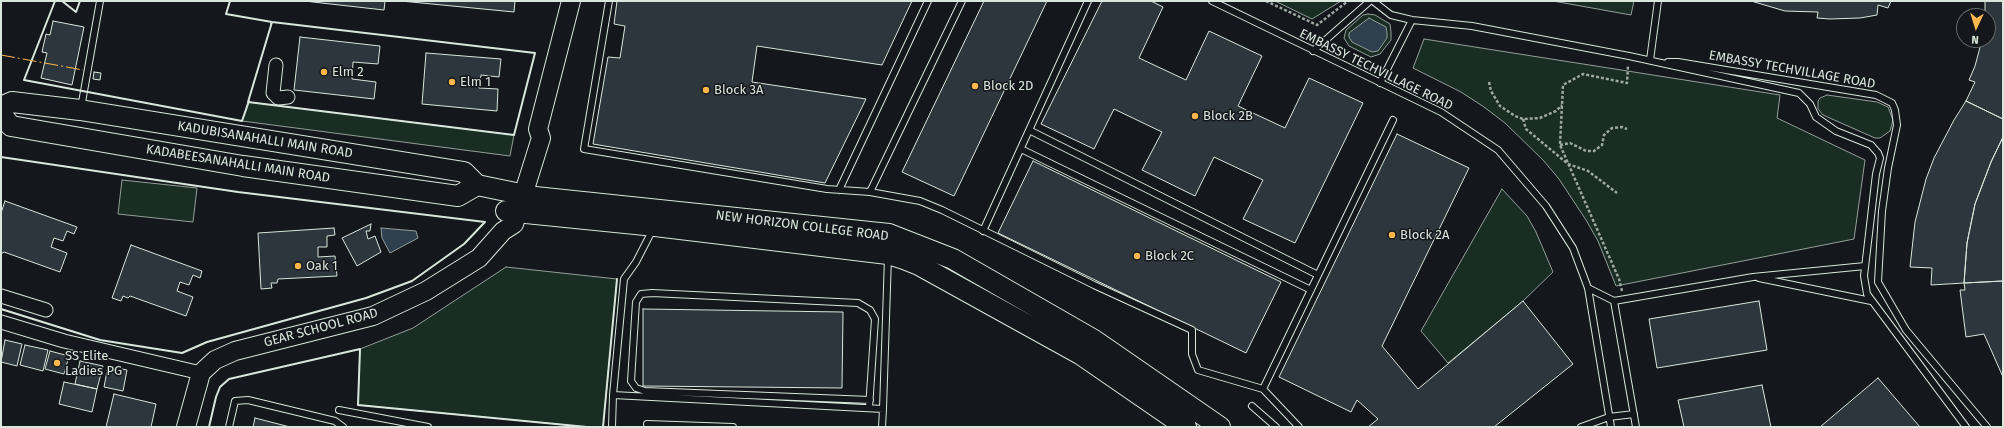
<!DOCTYPE html>
<html>
<head>
<meta charset="utf-8">
<style>
	body { margin:0 }
	#map { position:relative; width:2004px; height:428px; overflow:hidden; background:#14181c; font-family:"Fira Sans",sans-serif }
	canvas { display:block }
	.frame { position:absolute; inset:0; border:2px solid #d8e6dc; pointer-events:none }
	.north { position:absolute; left:1956px; top:8px; width:40px; height:40px; box-sizing:border-box; background:#14181c; border:1px solid #626a69; border-radius:50%; rotate:184deg; font-size:11px; font-weight:700; line-height:16px; text-align:center; color:#d8e6dc }
	.north::after { content:''; display:block; margin:auto; width:14px; height:18px; background:#ffb74d; clip-path:polygon(50% 0,100% 100%,50% 72%,0 100%) }
</style>
</head>
<body>
<div id="map">
<canvas width="2004" height="428"></canvas>
<div class="frame"></div>
<div class="north">N</div>
</div>
<script>
const ctx = document.querySelector('canvas').getContext('2d');
ctx.lineJoin = 'round';
function fillPath(path, color) { ctx.fillStyle = color; ctx.fill(path, 'evenodd'); }
const poly = rows => new Path2D(rows.map(r => 'M' + r).join(''));
function trace(path, color, width, dash) { ctx.strokeStyle = color; ctx.lineWidth = width; ctx.lineCap = dash ? 'butt' : 'round'; ctx.setLineDash(dash || []); ctx.stroke(path); }
function write(font, color, halo, rows, align = 'center') {
  ctx.font = font + ' "Fira Sans",sans-serif'; ctx.lineWidth = 3; ctx.setLineDash([]); ctx.textBaseline = 'middle'; ctx.strokeStyle = halo; ctx.fillStyle = color; for (const [text, x, y, turn = 0] of rows) {
    ctx.save(); ctx.translate(x, y); ctx.rotate((+turn || 0) * Math.PI / 180); ctx.textAlign = isNaN(turn) ? turn : align; if (halo) ctx.strokeText(text, 0, 0); ctx.fillText(text, 0, 0); ctx.restore();
  }
}
const green = poly([
	[1275,1,1341,1,1312,19,1275,1],
	[1553,1,1634,1,1631,15,1553,1],
	[1368,14,1375,15,1390,24,1391,32,1391,40,1380,54,1371,57,1349,46,1344,38,1346,30,1363,15,1368,14],
	[1424,39,1780,95,1777,118,1865,160,1854,239,1616,286,1598,241,1586,220,1559,179,1543,160,1505,123,1484,107,1461,92,1413,68,1424,39],
	[1827,95,1877,102,1888,107,1893,120,1890,131,1880,138,1875,138,1823,115,1818,109,1818,101,1820,98,1827,95],
	[248,102,514,135,510,156,242,121,248,102],
	[122,180,197,188,193,222,118,214,122,180],
	[1502,189,1527,216,1536,232,1553,272,1523,301,1448,363,1421,331,1502,189],
	[506,267,617,279,603,427,587,427,358,405,360,349,413,328,506,267]
]);
fillPath(green, '#1a2d24');
trace(green, '#939e99', 1);
const water = poly([
	[1369,18,1386,27,1387,33,1387,38,1378,51,1372,52,1352,42,1349,37,1349,33,1369,18],
	[381,228,416,231,418,238,390,253,382,238,381,228]
]);
fillPath(water, '#2f3f4d');
trace(water, '#939e99', 1);
const building = poly([
	[304,1,385,1,384,10,304,1],
	[401,1,515,1,514,12,401,1],
	[617,1,912,1,882,65,757,46,752,82,866,99,825,183,593,144,608,57,620,58,625,26,614,24,617,1],
	[984,1,1047,1,954,196,902,172,984,1],
	[1102,1,1151,1,1163,7,1139,58,1186,80,1209,31,1262,56,1238,106,1285,128,1309,78,1363,103,1295,243,1243,219,1263,180,1214,157,1195,196,1142,170,1162,132,1114,109,1094,149,1041,124,1102,1],
	[1751,1,1891,1,1888,8,1878,5,1877,15,1860,18,1830,19,1817,18,1818,12,1785,11,1751,1],
	[1985,1,2003,1,2003,119,1966,101,1975,82,1969,80,1975,66,1982,40,1988,40,1988,16,1985,16,1985,1],
	[53,21,84,27,72,85,41,78,47,53,42,52,46,34,50,35,53,21],
	[300,37,380,46,378,64,353,62,352,79,376,82,374,99,294,90,300,37],
	[426,53,501,59,499,77,481,75,479,88,498,89,497,111,422,104,426,53],
	[94,72,101,73,100,80,93,79,94,72],
	[1966,101,2003,119,2003,137,1991,162,1975,204,1967,243,1964,283,1931,285,1932,268,1910,267,1915,222,1926,179,1934,158,1954,120,1966,101],
	[1397,134,1469,168,1382,346,1418,389,1523,301,1573,364,1494,427,1368,427,1378,419,1357,400,1351,412,1279,377,1397,134],
	[2003,137,2003,281,1964,283,1967,243,1975,204,1991,162,2003,137],
	[1033,161,1281,282,1246,353,998,233,1033,161],
	[5,201,77,227,74,234,67,231,63,241,54,238,51,247,67,253,60,272,4,252,1,254,1,213,5,201],
	[371,224,370,231,366,231,368,239,375,236,381,252,357,266,342,238,371,224],
	[334,228,335,235,327,236,327,247,318,247,318,257,335,256,337,276,278,279,277,283,271,283,272,288,261,289,258,233,334,228],
	[131,245,202,271,200,278,193,275,189,285,180,282,177,291,193,297,186,316,130,296,128,298,123,296,121,301,112,298,131,245],
	[2003,281,2003,377,1984,334,1966,337,1960,290,1965,290,1964,283,2003,281],
	[1759,301,1767,350,1657,368,1649,319,1759,301],
	[643,309,843,312,842,388,643,386,643,309],
	[5,340,22,344,17,366,1,362,5,340],
	[25,345,48,350,43,371,20,365,25,345],
	[50,351,69,356,64,374,45,369,50,351],
	[80,361,103,366,97,389,75,384,80,361],
	[108,366,127,370,123,391,104,387,108,366],
	[1878,378,1920,427,1820,427,1878,378],
	[64,382,97,389,92,412,59,404,64,382],
	[1762,385,1771,427,1684,427,1678,400,1762,385],
	[114,394,156,404,151,427,106,427,114,394],
	[255,418,290,427,253,427,255,418]
]);
fillPath(building, '#2c363c');
trace(building, '#d8e6dc', 1);
const lane = poly([
	[609,1,584,149,827,189,870,192,920,201,942,210,1094,285,1192,330,1192,354,1198,370,1263,389,1299,427],
	[1212,1,1441,112,1498,150,1546,206,1573,248,1588,288,1611,427],
	[1373,1,1391,15,1412,20,1472,26,1629,56,1799,93,1810,104,1816,117,1836,131,1871,145,1878,153,1880,158,1876,174,1864,276,1867,294,1966,427],
	[1313,51,1370,1],
	[1650,60,1658,1],
	[1668,62,1678,62,1876,95,1892,103,1895,110,1897,125,1888,168,1882,211,1878,282,1906,330,1987,427],
	[1380,83,1412,20],
	[81,108,100,1],
	[1029,130,1318,275],
	[1021,149,1311,290],
	[839,190,928,1],
	[870,192,962,1],
	[983,231,1088,1],
	[1759,278,1871,301],
	[1588,288,1614,301,1753,277,1865,266],
	[1614,301,1636,427],
	[1263,389,1393,120],
	[613,395,883,409,888,257],
	[1252,406,1276,427],
	[869,408,875,319,870,310,858,303,652,293,641,294,636,302,631,381,636,388,645,391,870,400],
	[339,410,428,427],
	[647,424,733,427],
	[229,427,235,401,248,400,335,421,343,427],
	[612,427,613,395,624,279,636,262,653,229],
	[882,427,883,409],
	[1581,427,1609,417,1634,414]
]);
const street = poly([
	[276,65,273,93,278,98,288,97],
	[1,296,46,310],
	[1,322,64,341,201,373]
]);
const secondary = poly([
	[186,427,201,373,215,360,235,351,373,316,426,291,479,258,503,231,514,224,541,138,538,129,571,1]
]);
const primary = poly([
	[1,107,12,102,80,110,464,172,477,185,535,197,889,234,953,259,1094,340,1220,427],
	[1,114,11,126,243,166,458,196,477,185],
	[506,211,655,226,888,254,904,259,919,265,1080,354,1186,427]
]);
trace(lane, '#d8e6dc', 8);
trace(street, '#d8e6dc', 15);
trace(secondary, '#d8e6dc', 20);
trace(primary, '#d8e6dc', 22);
trace(poly([
	[1266,1,1317,25,1348,1],
	[1489,82,1491,91,1500,106,1515,116,1523,119,1540,118,1556,111,1562,105],
	[1523,119,1526,129,1568,164,1588,171,1617,193],
	[1560,145,1570,143,1586,151,1594,151,1602,145,1604,135,1612,128,1622,127,1627,129],
	[1622,291,1619,279,1560,145,1563,85,1583,74,1627,83,1628,66]
]), '#9da8a2', 2.5, [3, 2]);
trace(lane, '#14181c', 6);
trace(street, '#14181c', 13);
trace(secondary, '#14181c', 18);
trace(primary, '#14181c', 20);
trace(poly([
	[55,1,24,80,242,121,249,101],
	[62,1,76,12,80,1],
	[230,1,226,14,272,22,271,24],
	[272,22,535,53,514,135,248,102,272,22],
	[1,157,238,192,485,222,464,244,412,281,366,298,207,342,182,353,100,340,1,309],
	[209,427,216,397,220,387,229,379,360,349,358,405,587,427],
	[603,427,617,279]
]), '#d8e6dc', 2);
trace(poly([
	[1,55,83,70]
]), '#ffb74d', 1, [14, 3, 2, 3]);
for (const [x, y, r, color] of [
	[324,72,4,"#ffb74d"],
	[452,82,4,"#ffb74d"],
	[975,86,4,"#ffb74d"],
	[706,90,4,"#ffb74d"],
	[1195,116,4,"#ffb74d"],
	[1392,235,4,"#ffb74d"],
	[1137,256,4,"#ffb74d"],
	[298,266,4,"#ffb74d"],
	[57,363,4,"#ffb74d"]
]) { const dot = new Path2D(); dot.arc(x, y, r, 0, 2 * Math.PI); ctx.fillStyle = color; ctx.fill(dot); trace(dot, '#14181c', 1.5); }
write('13px', '#d8e6dc', '#14181c', [
	["EMBASSY TECHVILLAGE ROAD",1376,70,26],
	["EMBASSY TECHVILLAGE ROAD",1792,70,10],
	["KADUBISANAHALLI MAIN ROAD",265,140,9],
	["KADABEESANAHALLI MAIN ROAD",238,164,9],
	["NEW HORIZON COLLEGE ROAD",802,226,7],
	["GEAR SCHOOL ROAD",321,328,-15]
]);
write('13px', '#d8e6dc', '#14181c', [
	["Elm 2",332,72],
	["Elm 1",460,82],
	["Block 2D",983,86],
	["Block 3A",714,90],
	["Block 2B",1203,116],
	["Block 2A",1400,235],
	["Block 2C",1145,256],
	["Oak 1",306,266],
	["SS Elite",65,356],
	["Ladies PG",65,371]
], 'left');
</script>
</body>
</html>
